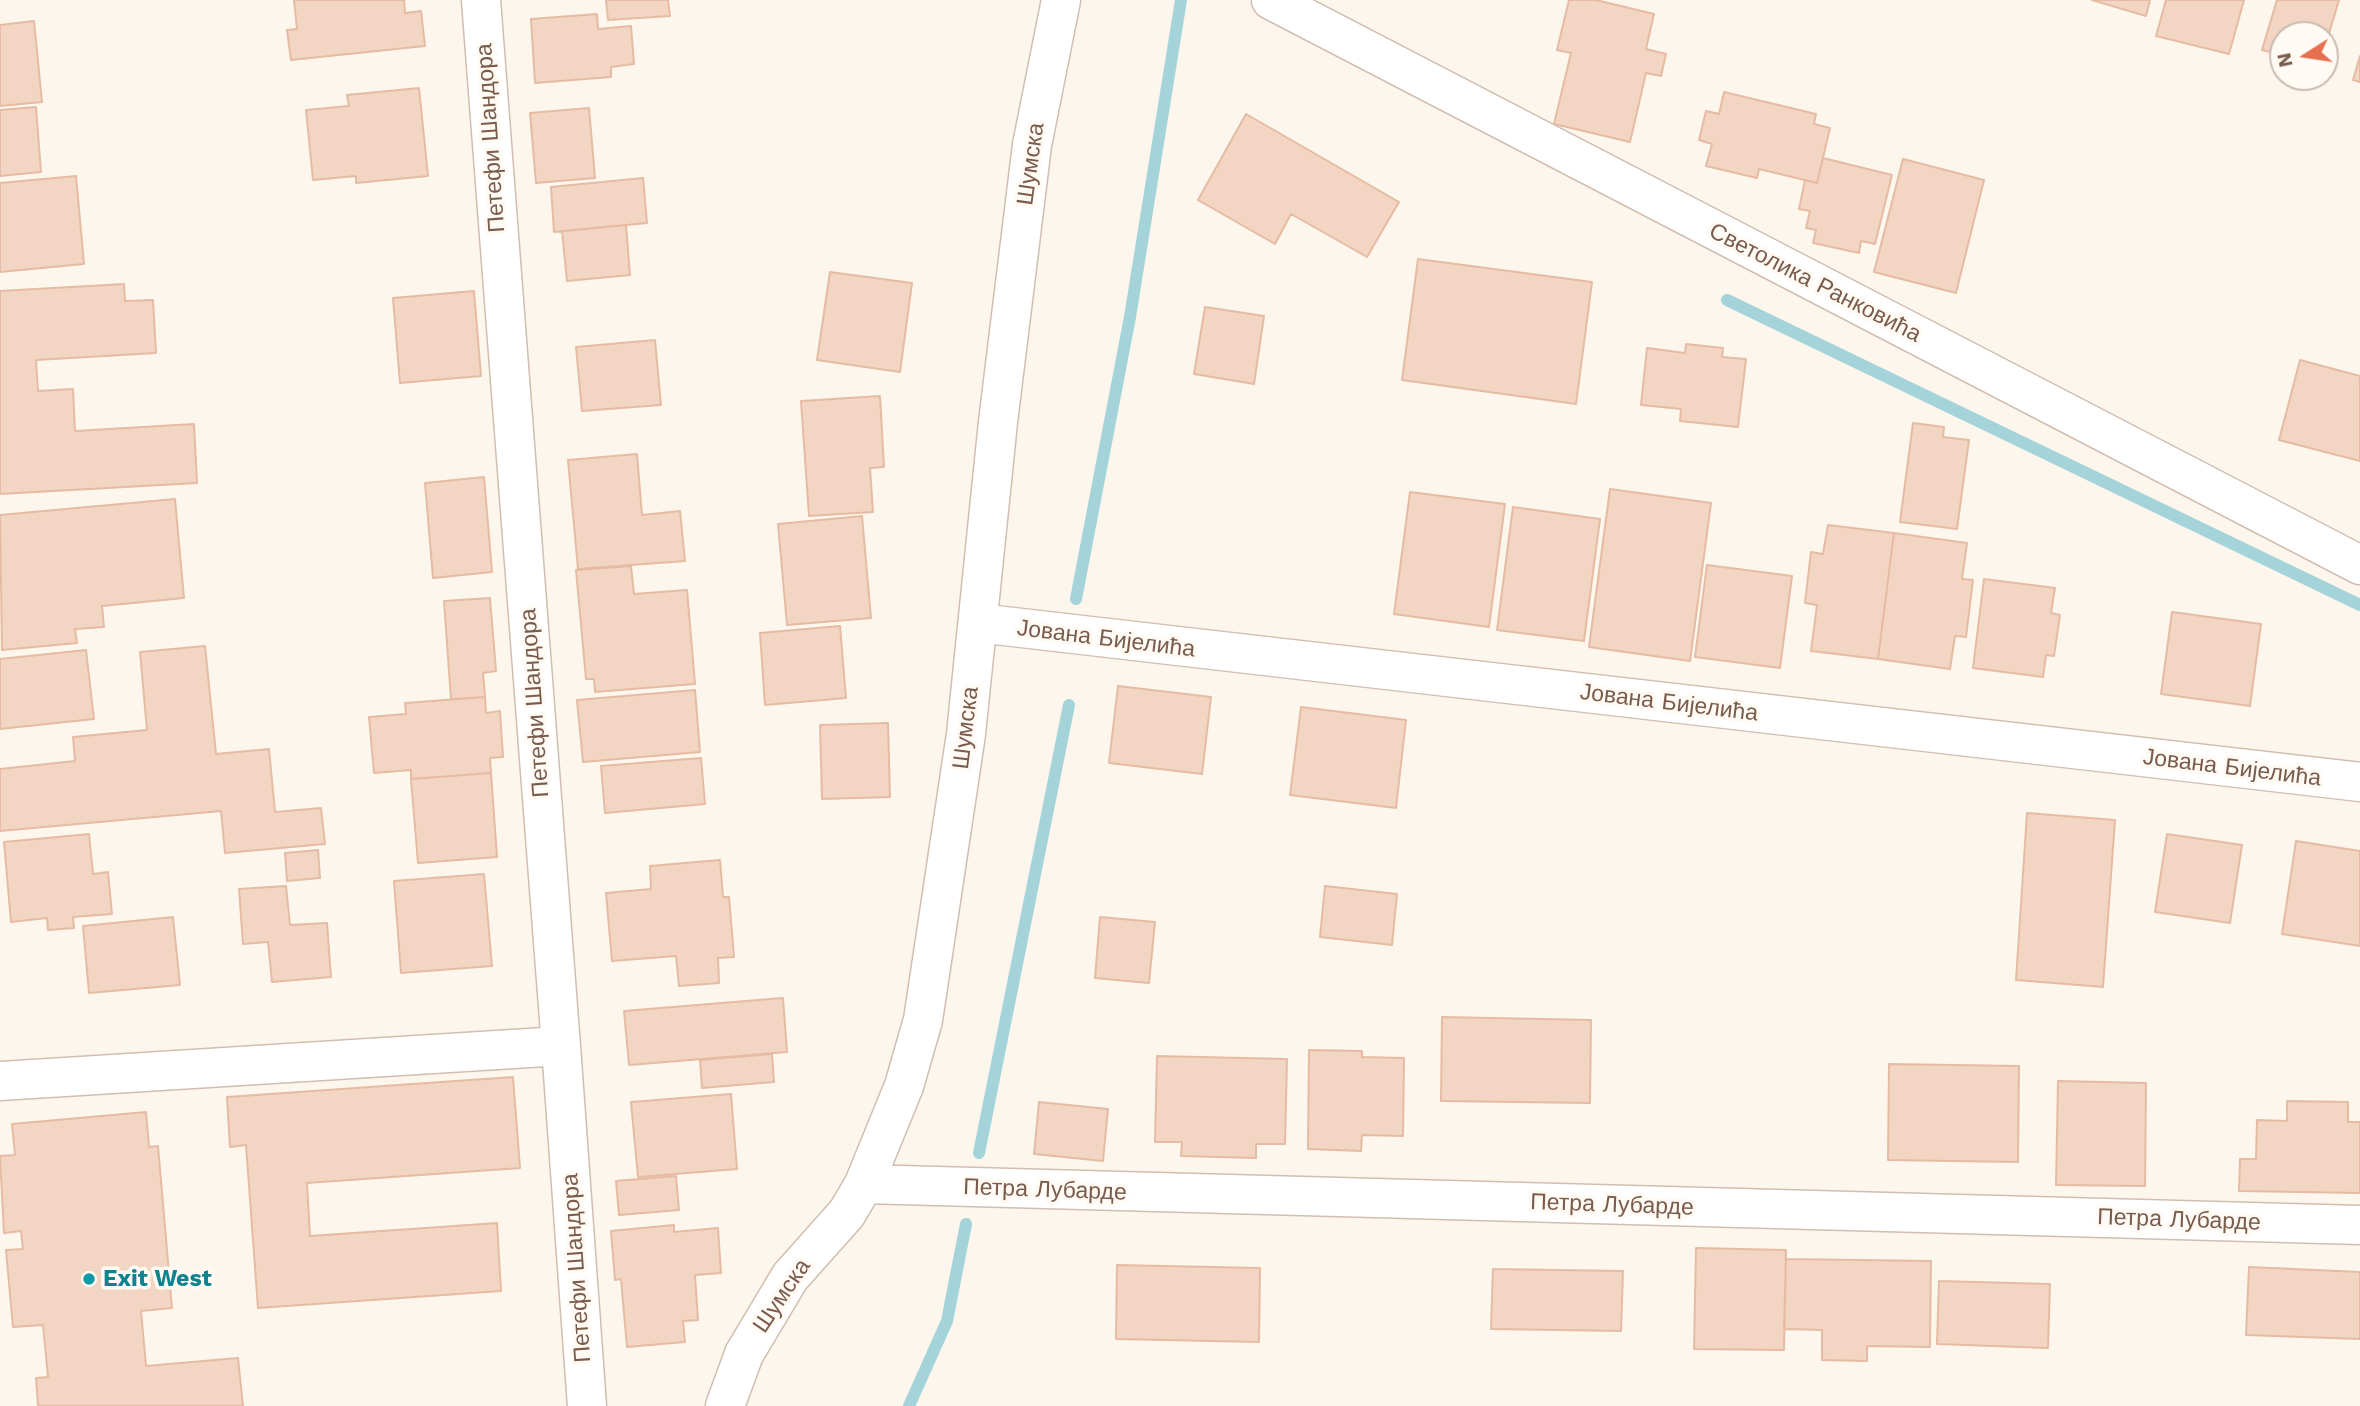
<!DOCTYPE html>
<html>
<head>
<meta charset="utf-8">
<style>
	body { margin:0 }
	#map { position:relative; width:2360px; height:1406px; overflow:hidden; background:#fdf6ec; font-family:"Work Sans",sans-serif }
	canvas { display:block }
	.north { position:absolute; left:2269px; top:21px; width:70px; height:70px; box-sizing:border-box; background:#fffaf3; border:2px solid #cabbb1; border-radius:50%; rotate:258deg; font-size:19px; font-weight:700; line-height:28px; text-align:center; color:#7a5c4d }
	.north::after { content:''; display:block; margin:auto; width:24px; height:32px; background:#e76f51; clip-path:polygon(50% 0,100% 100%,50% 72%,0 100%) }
</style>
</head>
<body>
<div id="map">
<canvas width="2360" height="1406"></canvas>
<div class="north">N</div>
</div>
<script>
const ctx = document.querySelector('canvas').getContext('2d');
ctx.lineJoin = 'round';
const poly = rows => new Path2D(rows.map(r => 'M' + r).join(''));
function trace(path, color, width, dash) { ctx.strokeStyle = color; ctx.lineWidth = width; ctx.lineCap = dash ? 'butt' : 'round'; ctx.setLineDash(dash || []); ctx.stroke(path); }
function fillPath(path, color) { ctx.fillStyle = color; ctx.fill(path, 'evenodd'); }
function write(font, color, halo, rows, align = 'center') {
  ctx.font = font + ' "Work Sans",sans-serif'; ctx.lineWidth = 7; ctx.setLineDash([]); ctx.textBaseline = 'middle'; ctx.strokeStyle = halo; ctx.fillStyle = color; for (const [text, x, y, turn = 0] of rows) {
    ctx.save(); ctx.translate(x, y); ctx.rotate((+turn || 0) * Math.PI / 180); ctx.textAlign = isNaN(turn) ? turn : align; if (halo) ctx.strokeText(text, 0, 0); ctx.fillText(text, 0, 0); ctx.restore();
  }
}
trace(poly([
	[1727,300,2360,605],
	[1076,599,1130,317,1181,0],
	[979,1153,1069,705],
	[909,1406,947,1321,966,1224]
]), '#a5d3da', 12);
const building = poly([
	[294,0,404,0,405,13,421,11,425,46,291,60,287,30,297,29,294,0],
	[606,0,668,0,670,16,608,20,606,0],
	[1569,0,1596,0,1654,14,1646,49,1666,54,1661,76,1646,73,1630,142,1554,124,1571,53,1557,50,1569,0],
	[2092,0,2150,0,2146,16,2092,0],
	[2166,0,2244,0,2229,54,2156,36,2166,0],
	[2277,0,2339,0,2325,47,2325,35,2283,35,2283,55,2262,50,2277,0],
	[597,14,598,29,631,26,634,64,611,67,611,77,535,83,531,19,597,14],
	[34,21,42,102,0,106,0,25,34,21],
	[2360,56,2360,82,2353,80,2360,56],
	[419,88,428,176,356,183,356,176,313,180,306,110,349,106,347,95,419,88],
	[1724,92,1816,114,1814,124,1830,128,1817,183,1759,169,1757,178,1706,166,1712,144,1699,140,1706,111,1719,114,1724,92],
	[36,107,41,172,0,176,0,110,36,107],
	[589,108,595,178,536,183,530,113,589,108],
	[1246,114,1399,202,1367,257,1291,214,1275,244,1198,200,1246,114],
	[1823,158,1892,175,1875,244,1861,241,1859,253,1813,243,1816,230,1806,228,1810,211,1799,209,1805,180,1817,183,1823,158],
	[1903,159,1984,180,1956,293,1874,272,1903,159],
	[76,176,84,264,0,272,0,183,76,176],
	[643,178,647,223,554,232,551,187,643,178],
	[626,225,630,275,567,281,562,231,626,225],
	[1418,259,1592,282,1576,404,1402,380,1418,259],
	[830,272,912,283,900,372,817,360,830,272],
	[124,284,125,301,153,300,156,353,36,360,38,391,73,389,75,431,194,424,197,483,0,494,0,291,124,284],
	[474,291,481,376,400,383,393,298,474,291],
	[1205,307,1264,316,1254,384,1194,374,1205,307],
	[655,340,661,405,582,411,576,347,655,340],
	[1686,344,1723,348,1722,357,1746,359,1738,427,1680,421,1681,409,1641,405,1647,348,1685,353,1686,344],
	[2300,360,2360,376,2360,461,2279,440,2300,360],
	[880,396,884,467,870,468,873,512,809,516,801,401,880,396],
	[1913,423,1944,427,1943,437,1969,440,1957,529,1900,522,1913,423],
	[637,454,642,515,680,511,685,561,578,569,568,460,637,454],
	[484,477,492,572,433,578,425,483,484,477],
	[1610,489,1711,503,1690,661,1589,647,1610,489],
	[1410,492,1505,504,1489,627,1394,614,1410,492],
	[175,499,184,598,102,606,104,627,75,629,77,643,2,650,0,515,175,499],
	[1513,507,1600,519,1584,641,1497,630,1513,507],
	[862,516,871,618,787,625,778,524,862,516],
	[1828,525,1894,533,1878,659,1811,651,1817,605,1805,603,1811,552,1823,554,1828,525],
	[1894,533,1967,543,1962,579,1973,580,1966,637,1955,636,1950,669,1878,659,1894,533],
	[1707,565,1792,576,1780,668,1695,657,1707,565],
	[631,566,634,594,687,590,695,684,595,692,594,679,586,679,576,570,631,566],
	[1984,579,2055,588,2051,613,2060,615,2054,656,2046,655,2043,677,1973,668,1984,579],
	[490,598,496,671,483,673,485,697,451,699,444,601,490,598],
	[2172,612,2261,624,2250,706,2161,694,2172,612],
	[840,626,846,698,765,705,760,633,840,626],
	[205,646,216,754,269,749,275,812,321,808,325,844,225,853,221,811,0,831,0,769,75,761,73,737,147,730,140,652,205,646],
	[86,650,94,719,0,729,0,659,86,650],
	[1118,686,1211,697,1202,774,1109,763,1118,686],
	[695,690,700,752,583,762,577,700,695,690],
	[485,697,486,713,500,711,503,757,490,758,491,773,411,779,411,770,374,773,369,717,406,714,405,703,485,697],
	[1301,707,1406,720,1396,808,1290,795,1301,707],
	[888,723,890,797,822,799,820,725,888,723],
	[701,758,705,804,605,813,601,766,701,758],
	[491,773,497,857,418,863,411,779,491,773],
	[2027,813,2115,820,2103,987,2016,980,2027,813],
	[89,834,93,874,108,872,112,914,73,917,74,928,48,930,47,918,11,922,4,842,89,834],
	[2167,834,2242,845,2230,923,2155,912,2167,834],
	[2296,841,2360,851,2360,946,2282,934,2296,841],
	[318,850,320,878,287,881,285,853,318,850],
	[720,860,723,897,729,897,734,957,718,958,719,983,679,986,676,956,612,961,606,893,651,889,650,866,720,860],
	[484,874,492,966,401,973,394,881,484,874],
	[286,886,290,925,327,923,331,977,272,982,268,942,243,944,239,889,286,886],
	[1325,886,1397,894,1392,945,1320,937,1325,886],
	[173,917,180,985,89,993,83,926,173,917],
	[1100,917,1155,922,1149,983,1095,978,1100,917],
	[783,998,787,1052,629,1065,624,1011,783,998],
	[1442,1017,1591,1020,1590,1103,1441,1101,1442,1017],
	[1309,1050,1362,1051,1362,1057,1404,1058,1403,1136,1362,1135,1361,1151,1308,1149,1309,1050],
	[772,1054,774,1082,702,1088,700,1060,772,1054],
	[1157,1056,1287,1059,1285,1144,1256,1144,1256,1158,1181,1156,1182,1142,1155,1142,1157,1056],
	[1889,1064,2019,1066,2018,1162,1888,1160,1889,1064],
	[513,1077,520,1168,307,1183,310,1236,497,1223,501,1291,258,1308,246,1145,230,1147,227,1097,513,1077],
	[2058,1081,2146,1083,2145,1186,2056,1185,2058,1081],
	[731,1094,737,1169,638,1177,631,1102,731,1094],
	[2287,1101,2348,1102,2348,1122,2360,1122,2360,1193,2239,1191,2240,1159,2256,1159,2257,1120,2287,1121,2287,1101],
	[1039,1102,1108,1109,1103,1161,1034,1154,1039,1102],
	[146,1112,149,1147,158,1146,172,1308,141,1311,146,1366,238,1358,243,1406,38,1406,36,1378,48,1377,43,1325,13,1327,6,1250,23,1249,21,1231,4,1233,0,1156,15,1155,12,1124,146,1112],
	[676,1176,679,1210,619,1215,616,1181,676,1176],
	[674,1225,674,1232,718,1228,721,1273,695,1275,698,1320,683,1321,685,1342,627,1347,621,1279,615,1280,611,1231,674,1225],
	[1696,1248,1786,1250,1784,1350,1694,1349,1696,1248],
	[1786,1259,1931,1261,1930,1347,1867,1346,1867,1361,1822,1360,1822,1330,1784,1329,1786,1259],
	[1117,1265,1260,1268,1259,1342,1116,1339,1117,1265],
	[2249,1267,2360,1272,2360,1339,2246,1335,2249,1267],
	[1493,1269,1623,1271,1621,1331,1491,1329,1493,1269],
	[1939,1281,2050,1284,2048,1348,1937,1344,1939,1281]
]);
fillPath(building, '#f3d5c3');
trace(building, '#e6bba3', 2);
const minor = poly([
	[481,0,561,1046,587,1406],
	[1271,0,2360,565],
	[978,623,2360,782],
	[0,1081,561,1046],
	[864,1184,2360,1225],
	[725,1406,744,1354,790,1277,847,1213,864,1184,904,1086,923,1020,966,734,998,422,1032,145,1061,0]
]);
trace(minor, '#d1beb0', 41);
trace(minor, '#fff', 38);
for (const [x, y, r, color] of [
	[89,1279,7,"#0f9aa8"]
]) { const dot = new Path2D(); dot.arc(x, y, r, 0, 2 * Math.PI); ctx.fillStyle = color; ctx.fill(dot); trace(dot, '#fffaf3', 2.5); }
write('23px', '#7a5c4d', '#fffaf3', [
	["Петефи Шандора",491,138,-94],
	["Шумска",1031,164,-82],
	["Светолика Ранковића",1815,283,27],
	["Јована Бијелића",1106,639,7],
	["Петефи Шандора",535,703,-94],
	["Јована Бијелића",1669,703,7],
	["Шумска",966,728,-83],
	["Јована Бијелића",2232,768,7],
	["Петра Лубарде",1045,1190,2],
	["Петра Лубарде",1612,1205,2],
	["Петра Лубарде",2179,1220,2],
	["Петефи Шандора",577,1268,-94],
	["Шумска",782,1296,-56]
]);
write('bold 23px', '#0d838f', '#fffaf3', [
	["Exit West",103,1279]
], 'left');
</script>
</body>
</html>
